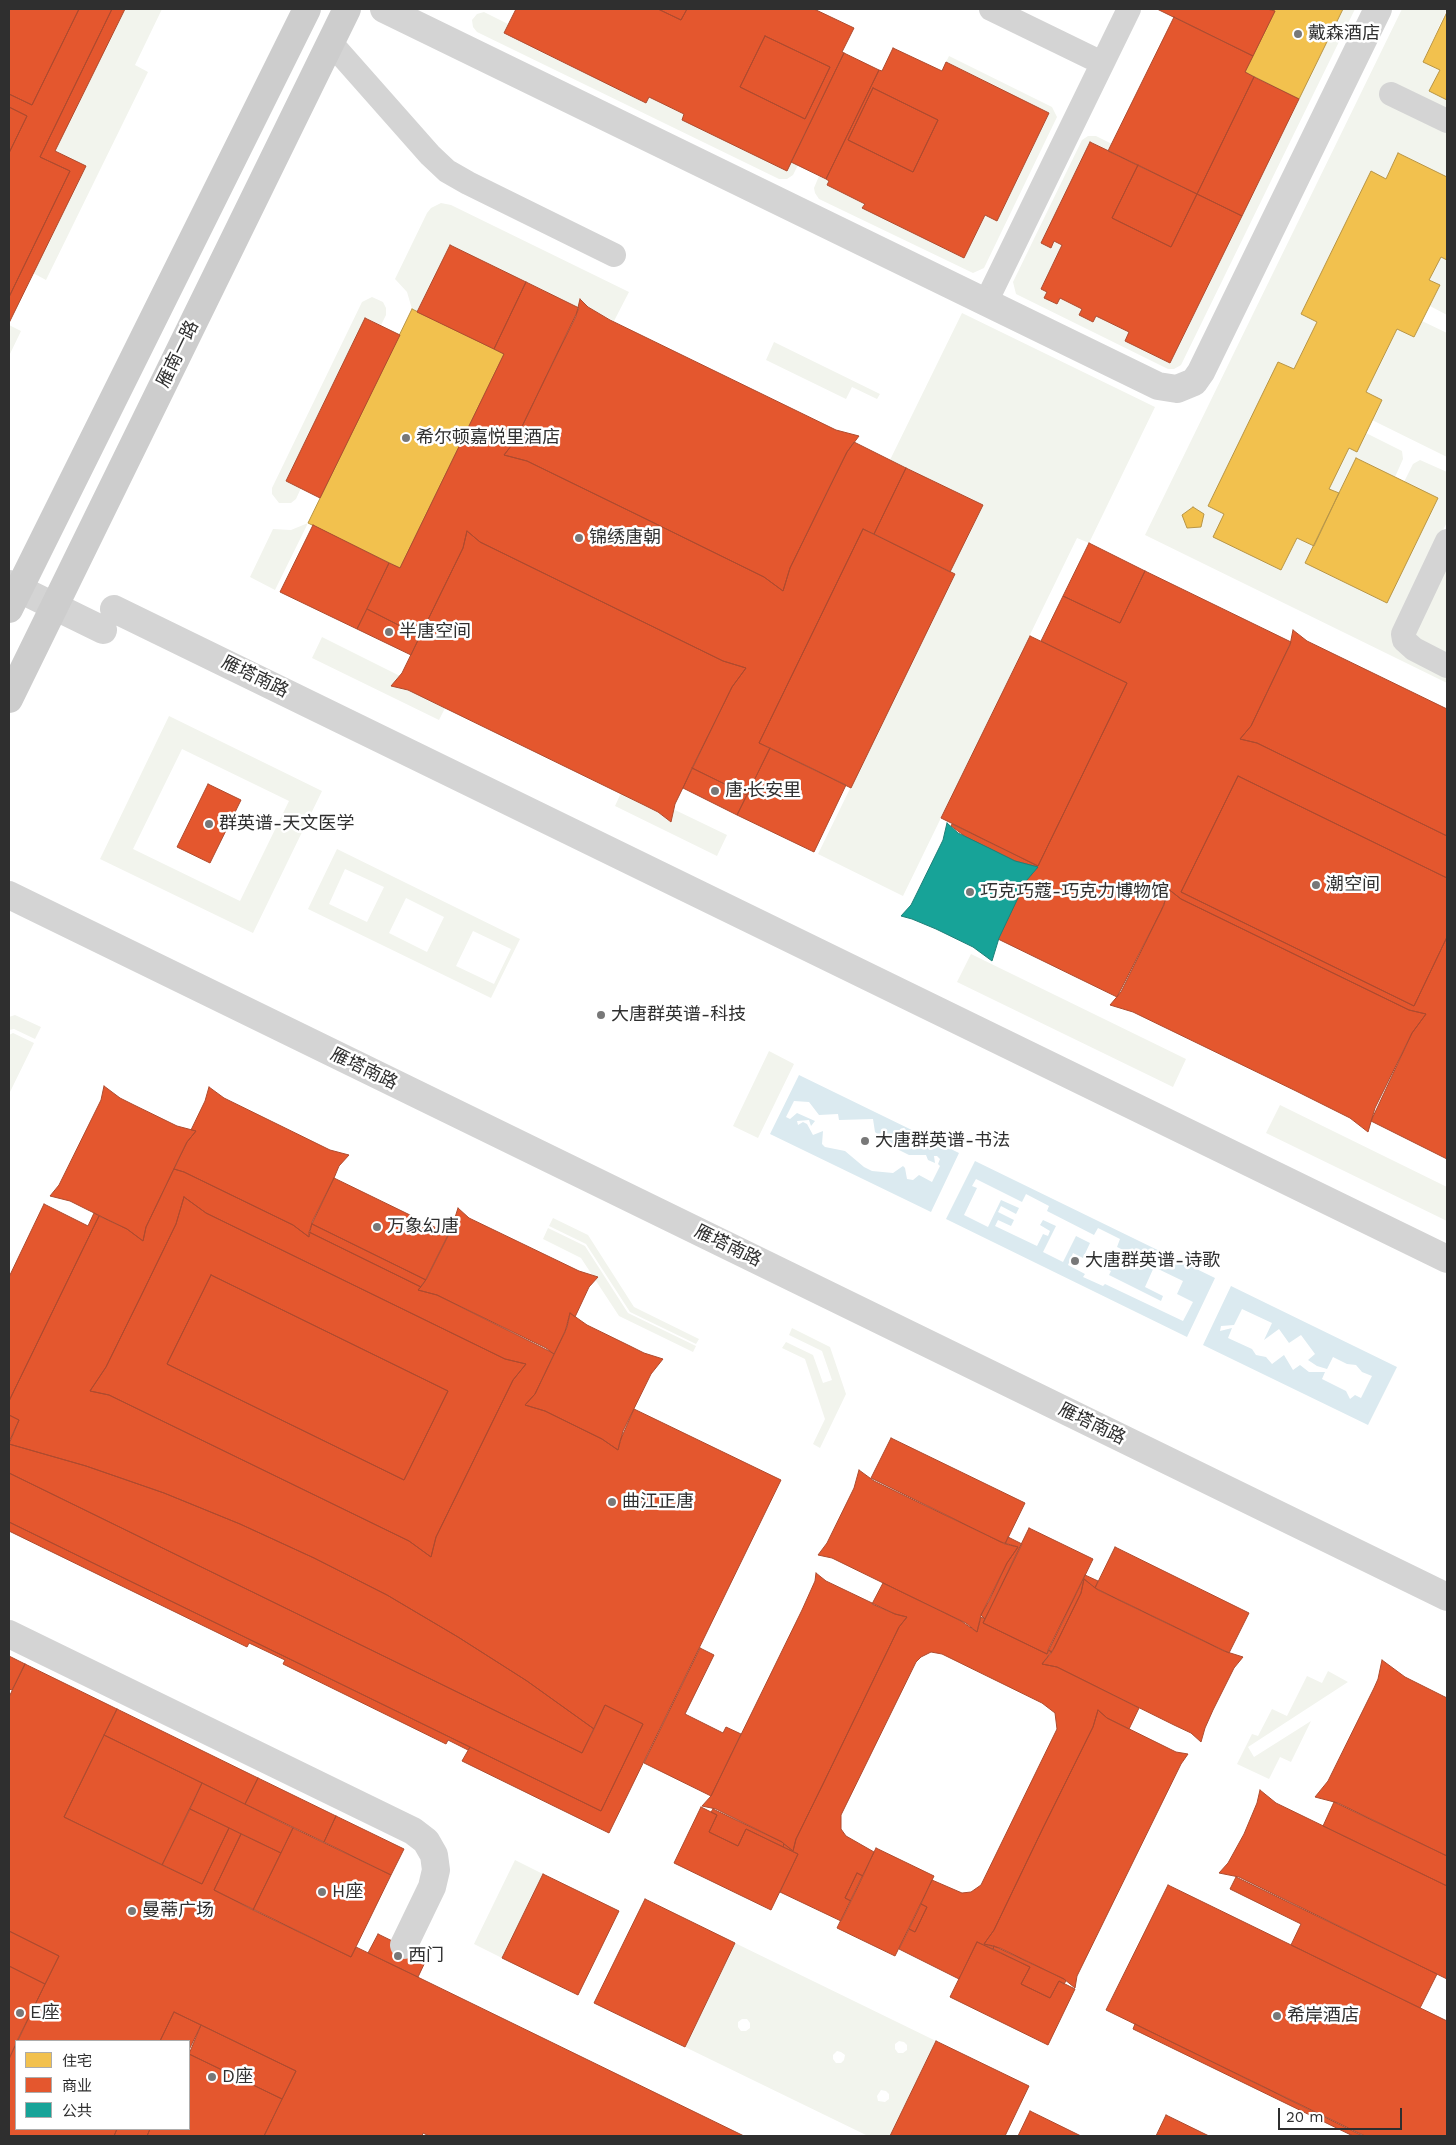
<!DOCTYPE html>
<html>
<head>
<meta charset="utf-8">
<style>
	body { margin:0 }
	#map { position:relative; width:1456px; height:2145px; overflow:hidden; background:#fff; font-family:"Work Sans","Noto Sans SC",sans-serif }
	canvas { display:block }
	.frame { position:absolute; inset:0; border:10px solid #2f2f2f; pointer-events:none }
	.legend { position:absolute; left:15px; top:2040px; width:175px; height:90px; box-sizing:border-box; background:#fff; border:1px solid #acacac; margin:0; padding:6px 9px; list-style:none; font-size:15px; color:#2f2f2f }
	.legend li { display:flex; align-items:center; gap:10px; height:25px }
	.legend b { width:25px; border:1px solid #acacac }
	.scale { position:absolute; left:1278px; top:2108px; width:124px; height:22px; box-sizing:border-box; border:2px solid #2f2f2f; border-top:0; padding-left:6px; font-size:15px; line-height:18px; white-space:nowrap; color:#2f2f2f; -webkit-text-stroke:4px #fff; paint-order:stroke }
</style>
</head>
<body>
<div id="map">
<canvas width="1456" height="2145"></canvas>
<div class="frame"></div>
<ul class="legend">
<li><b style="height:14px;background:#f2c14e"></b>住宅</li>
<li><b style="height:14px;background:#e4572e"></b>商业</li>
<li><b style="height:14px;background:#17a398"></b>公共</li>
</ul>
<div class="scale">20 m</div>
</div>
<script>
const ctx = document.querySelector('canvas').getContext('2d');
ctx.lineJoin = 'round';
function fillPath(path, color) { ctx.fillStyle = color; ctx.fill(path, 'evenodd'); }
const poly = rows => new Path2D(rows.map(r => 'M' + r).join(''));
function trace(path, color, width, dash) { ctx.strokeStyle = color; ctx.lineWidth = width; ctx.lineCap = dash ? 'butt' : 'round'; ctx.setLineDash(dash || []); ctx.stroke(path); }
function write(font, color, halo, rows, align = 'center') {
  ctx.font = font + ' "Work Sans","Noto Sans SC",sans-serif'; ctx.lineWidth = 5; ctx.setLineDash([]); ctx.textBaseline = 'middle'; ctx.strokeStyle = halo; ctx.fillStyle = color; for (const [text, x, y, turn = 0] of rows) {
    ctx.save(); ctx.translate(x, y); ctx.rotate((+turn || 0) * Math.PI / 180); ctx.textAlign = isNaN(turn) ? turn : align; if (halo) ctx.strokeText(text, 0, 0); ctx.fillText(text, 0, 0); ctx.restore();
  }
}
fillPath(poly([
	[125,9,162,9,135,65,148,72,46,280,33,273,86,166,55,151],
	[1343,9,1355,9,1181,365,1174,369,1168,369,1016,294,1013,282,1082,140,1088,136,1096,136,1112,144,1108,151,1090,142,1051,247,1054,241,1062,245,1041,289,1047,292,1044,298,1057,304,1060,298,1082,309,1079,315,1093,322,1096,316,1129,332,1125,341,1170,363],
	[1402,9,1447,9,1423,61,1440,70,1429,91,1447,100,1447,177,1398,153,1386,179,1371,172,1301,314,1317,322,1294,369,1278,362,1208,506,1224,514,1297,538,1314,546,1305,563,1387,603,1438,498,1404,482,1413,464,1420,460,1447,472,1447,522,1396,627,1447,672,1447,683,1145,535],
	[1193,507,1204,514,1201,527,1187,528,1183,515],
	[484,12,508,24,504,34,646,103,649,97,684,114,682,120,798,165,793,175,787,179,779,179,477,32,473,27,472,20,477,14],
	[949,56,1052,107,1057,117,984,268,973,273,819,199,815,193,814,188,819,176,829,181,827,185,865,204,863,208,964,258,985,215,997,221,1049,113,946,62],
	[441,203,451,205,629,292,614,321,588,307,580,300,579,308,450,245,417,312,412,309,407,292,395,279,427,213,431,208],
	[1441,257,1447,260,1447,315,1430,306,1440,285,1429,280],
	[372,297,383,302,386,308,386,315,381,325,365,318,286,481,301,488,296,499,291,503,279,503,272,494,272,488,362,302],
	[962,313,1155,407,1089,543,1077,538,903,896,818,854,955,574,950,572,983,505,890,460],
	[1422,321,1447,333,1447,457,1372,420,1382,400,1366,392,1397,329,1414,337],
	[9,325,21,331,9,356],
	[774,342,880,394,877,399,852,387,846,399,766,360],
	[1366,433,1402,451,1403,459,1395,477,1356,458,1339,493,1329,489,1349,448,1357,452],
	[308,523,275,590,250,577,273,529,291,530],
	[1447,560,1447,659,1412,634],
	[322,637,400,676,408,690,445,708,439,720,312,658],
	[169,716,322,791,253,933,100,859],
	[182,749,289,801,240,901,133,849],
	[621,793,658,812,670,822,673,809,727,835,717,856,615,806],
	[337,849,520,939,491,998,308,909],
	[345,869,384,887,367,922,329,904],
	[406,898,444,917,427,952,389,933],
	[473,931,511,949,494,984,456,966],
	[971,954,1186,1059,1173,1087,957,982],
	[15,1015,41,1027,35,1039,14,1029,9,1030,9,1017],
	[13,1033,34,1043,9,1094,9,1035],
	[769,1051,794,1064,758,1138,733,1126],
	[1280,1105,1447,1187,1447,1221,1266,1133],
	[553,1218,588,1235,634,1307,699,1339,696,1344,630,1312,586,1244,549,1226],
	[548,1228,585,1246,628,1313,696,1346,693,1352,619,1316,581,1258,543,1239],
	[792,1328,830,1347,846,1394,820,1448,813,1444,825,1419,805,1359,782,1348,786,1342,813,1355,823,1383,832,1380,822,1351,789,1335],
	[1328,1671,1348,1682,1248,1747,1254,1757,1311,1721,1291,1762,1280,1757,1269,1779,1237,1764,1252,1734,1258,1736,1272,1709,1287,1716,1307,1676,1322,1683],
	[515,1860,543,1874,502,1958,474,1944],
	[735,1943,936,2041,890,2136,868,2136,685,2047],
	[742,2019,747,2019,750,2023,750,2028,746,2031,741,2031,738,2027,738,2022],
	[899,2041,904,2042,907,2045,907,2050,903,2053,898,2053,895,2049,895,2044],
	[837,2051,841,2052,845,2055,844,2060,841,2063,836,2063,833,2059,833,2055],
	[881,2090,886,2091,889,2094,889,2099,885,2102,878,2101,877,2096]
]), '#f2f4ed');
fillPath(poly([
	[799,1075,959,1153,931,1212,770,1134],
	[794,1101,809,1102,819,1115,838,1114,839,1120,873,1119,875,1132,891,1146,909,1155,926,1155,928,1160,935,1163,934,1156,937,1156,940,1159,938,1164,940,1166,932,1182,919,1175,913,1180,907,1179,905,1168,903,1166,893,1173,872,1171,864,1167,845,1151,825,1147,822,1144,823,1131,813,1135,807,1124,803,1122,798,1125,797,1121,809,1120,811,1126,815,1121,797,1113,790,1119,786,1117],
	[975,1161,1215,1278,1187,1337,946,1219],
	[976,1179,1022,1202,1026,1194,1049,1206,1047,1211,1094,1235,1098,1228,1120,1239,1117,1247,1144,1260,1142,1266,1135,1263,1132,1269,1112,1259,1107,1269,1111,1271,1109,1275,1161,1301,1163,1296,1145,1287,1154,1267,1183,1281,1177,1294,1193,1302,1183,1321,1105,1284,1103,1286,1083,1277,1085,1274,1068,1265,1073,1253,1083,1258,1090,1243,1076,1236,1063,1262,1043,1252,1056,1226,1043,1220,1040,1225,1050,1231,1048,1236,1043,1234,1037,1246,995,1226,998,1220,1011,1226,1014,1220,998,1212,1001,1206,1016,1214,1019,1208,1001,1200,988,1227,964,1215,977,1188,972,1186],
	[1231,1286,1397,1367,1368,1425,1203,1345],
	[1242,1309,1272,1323,1264,1340,1279,1329,1289,1343,1301,1335,1315,1354,1308,1360,1317,1366,1327,1369,1333,1357,1347,1364,1356,1365,1362,1372,1372,1376,1361,1398,1355,1395,1350,1399,1346,1391,1322,1379,1325,1372,1309,1372,1300,1365,1293,1370,1284,1355,1272,1364,1266,1357,1256,1355,1252,1349,1228,1338,1232,1328,1220,1331,1221,1326,1234,1325]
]), '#dbeaf0');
const homes = poly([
	[1267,9,1343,9,1299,99,1245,72,1275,11,1267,9],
	[1447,12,1447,100,1429,91,1440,70,1423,62,1447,12],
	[1398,153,1447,177,1447,260,1441,257,1429,280,1440,285,1414,337,1397,329,1366,392,1382,400,1357,452,1349,448,1329,489,1339,493,1314,546,1297,538,1281,570,1213,537,1224,514,1208,506,1278,362,1294,369,1317,322,1301,314,1371,171,1386,179,1398,153],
	[412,309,504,354,400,568,308,523,412,309],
	[1356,458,1438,498,1387,603,1305,563,1356,458],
	[1193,507,1204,514,1201,527,1187,528,1182,515,1193,507]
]);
fillPath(homes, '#f2c14e');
trace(homes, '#b89545', 1);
const shops = poly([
	[9,9,79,9,32,105,9,94,9,9],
	[79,9,112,9,40,157,70,171,9,297,9,153,27,116,9,107,9,94,32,105,79,9],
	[112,9,125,9,55,151,86,166,9,323,9,297,70,171,40,157,112,9],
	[516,9,658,9,681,20,687,9,814,9,854,28,842,52,844,53,787,171,682,120,684,114,649,97,646,103,504,33,516,9],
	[765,36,830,67,805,119,740,87,765,36],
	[658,9,687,9,681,20,658,9],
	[1157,9,1267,9,1275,11,1253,56,1157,9],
	[1174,17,1253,56,1245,72,1254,77,1197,194,1108,151,1174,17],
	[765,36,830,67,805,119,740,87,765,36],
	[893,48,942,71,946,62,1049,113,997,221,985,215,964,258,862,208,865,204,827,185,829,181,826,179,879,70,882,71,893,48],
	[873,88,938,120,913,172,848,140,873,88],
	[844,53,879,70,826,179,791,162,844,53],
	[1254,77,1299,99,1242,216,1197,194,1254,77],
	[873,88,938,120,913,172,848,140,873,88],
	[9,107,27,116,9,153,9,107],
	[1090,142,1138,165,1112,218,1171,247,1197,194,1242,216,1170,363,1125,341,1129,332,1096,316,1093,322,1079,315,1082,309,1060,298,1057,304,1044,298,1047,292,1041,289,1062,245,1054,241,1051,248,1041,243,1090,142],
	[1138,165,1197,194,1171,247,1112,218,1138,165],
	[450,245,526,282,494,349,417,312,450,245],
	[526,282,579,308,515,441,504,455,527,461,646,519,764,577,783,591,790,568,847,452,854,442,906,468,874,534,863,529,759,743,770,748,747,795,692,768,732,687,746,668,723,661,480,542,467,531,463,548,420,636,367,609,389,563,400,568,504,354,494,349,526,282],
	[580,299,588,307,610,320,836,430,859,436,847,452,831,484,790,568,783,591,764,577,646,519,527,461,504,455,515,441,545,379,576,316,580,299],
	[365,318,400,335,320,498,286,481,365,318],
	[906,468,983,505,950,572,874,534,906,468],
	[313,525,389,563,357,629,280,592,313,525],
	[863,529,955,574,851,788,759,743,863,529],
	[467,531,480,542,723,661,746,668,732,687,675,804,671,822,658,812,644,805,408,690,391,686,402,673,440,595,463,548,467,531],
	[1089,543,1145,571,1120,623,1063,596,1089,543],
	[1145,571,1291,642,1251,726,1240,739,1257,743,1447,836,1447,878,1238,776,1181,892,1414,1006,1447,937,1447,1159,1371,1121,1412,1033,1426,1014,1409,1010,1181,899,1167,888,1164,905,1117,997,998,939,1026,881,1038,867,1015,861,966,837,951,826,952,824,1038,866,1127,683,1041,641,1063,596,1120,623,1145,571],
	[367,609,420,636,411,655,357,629,367,609],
	[1293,630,1307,641,1447,709,1447,836,1257,743,1240,739,1251,726,1286,653,1290,645,1293,630],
	[1030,636,1127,683,1038,866,941,818,1030,636],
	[770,748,846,785,814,852,737,815,770,748],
	[692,768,747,795,737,815,683,788,692,768],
	[1238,776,1447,878,1447,937,1414,1006,1181,892,1238,776],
	[208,784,241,800,210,863,177,847,208,784],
	[1167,888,1181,899,1409,1010,1426,1014,1412,1033,1375,1108,1368,1132,1350,1118,1296,1091,1133,1012,1110,1005,1121,992,1161,911,1166,899,1167,888],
	[104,1086,120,1098,134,1105,177,1126,196,1131,187,1142,179,1158,146,1227,143,1241,127,1229,88,1210,70,1201,50,1196,59,1185,101,1100,104,1086],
	[209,1087,224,1098,330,1150,349,1155,339,1166,334,1178,312,1222,309,1237,293,1225,184,1172,174,1169,187,1142,196,1131,191,1130,205,1101,209,1087],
	[174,1169,184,1172,293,1225,309,1237,309,1232,421,1287,418,1290,437,1295,549,1351,554,1354,535,1394,525,1405,545,1411,602,1439,618,1450,620,1441,634,1409,781,1480,609,1833,462,1761,470,1747,601,1811,643,1724,605,1705,594,1729,527,1681,458,1637,387,1595,314,1558,240,1524,164,1493,86,1466,9,1444,19,1420,9,1415,9,1401,99,1216,127,1229,143,1241,146,1227,174,1169],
	[184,1197,206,1213,505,1359,526,1364,513,1380,436,1537,431,1557,409,1541,109,1395,90,1391,106,1367,141,1296,176,1224,184,1197],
	[334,1178,449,1234,426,1280,312,1224,334,1178],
	[184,1197,206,1213,505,1359,526,1364,513,1380,436,1537,431,1557,409,1541,109,1395,90,1391,106,1367,141,1296,176,1224,184,1197],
	[211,1275,448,1391,404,1480,167,1364,211,1275],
	[44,1204,88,1226,94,1213,99,1216,9,1401,9,1277,44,1204],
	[458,1208,469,1218,579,1271,598,1277,589,1287,575,1317,570,1313,567,1327,554,1354,546,1348,437,1295,418,1290,425,1281,452,1227,458,1208],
	[312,1224,426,1280,425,1281,421,1287,309,1232,312,1224],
	[211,1275,448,1391,404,1480,167,1364,211,1275],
	[570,1313,587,1325,630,1346,644,1353,663,1359,651,1374,623,1431,618,1450,602,1439,545,1411,525,1405,535,1394,565,1332,570,1313],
	[9,1415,19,1420,9,1442,9,1415],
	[891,1438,1025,1503,1005,1544,871,1478,891,1438],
	[9,1444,86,1466,164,1493,240,1524,314,1558,387,1595,458,1637,527,1681,594,1729,582,1753,9,1473,9,1444],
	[859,1470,874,1481,1001,1542,1018,1547,1007,1563,989,1601,981,1615,977,1632,961,1621,832,1558,818,1555,827,1543,854,1488,859,1470],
	[9,1473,582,1753,605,1705,643,1724,601,1811,9,1522,9,1473],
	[9,1522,470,1747,468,1750,448,1740,446,1744,283,1664,285,1660,249,1643,247,1647,9,1531,9,1522],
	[1029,1528,1093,1559,1047,1654,983,1623,1029,1528],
	[1008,1537,1022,1544,985,1619,981,1615,1007,1563,1018,1547,1005,1544,1008,1537],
	[1115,1547,1249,1613,1229,1653,1095,1588,1115,1547],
	[816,1573,826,1581,895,1614,907,1617,899,1627,823,1784,796,1839,793,1851,782,1842,716,1809,702,1806,711,1796,802,1610,815,1581,816,1573],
	[1085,1575,1098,1581,1095,1588,1084,1579,1081,1593,1052,1652,1048,1650,1085,1575],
	[1084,1579,1098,1590,1224,1651,1243,1657,1234,1668,1213,1710,1205,1728,1201,1742,1191,1733,1174,1725,1057,1667,1042,1664,1054,1648,1081,1593,1084,1579],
	[883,1583,966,1623,977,1632,981,1617,985,1619,983,1623,1047,1654,1048,1650,1052,1652,1042,1664,1057,1667,1139,1708,1129,1729,1107,1718,1098,1710,1093,1727,1043,1828,994,1930,984,1944,994,1946,993,1949,977,1942,959,1979,899,1949,909,1929,915,1932,927,1907,921,1904,932,1880,962,1893,971,1892,981,1885,1057,1729,1055,1713,1042,1703,942,1654,931,1652,921,1657,916,1662,841,1815,841,1829,846,1836,874,1852,863,1876,857,1873,845,1898,851,1901,841,1921,780,1892,798,1854,783,1847,784,1844,793,1851,796,1839,823,1784,899,1627,907,1617,895,1614,872,1604,883,1583],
	[700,1648,714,1655,685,1714,723,1733,726,1727,741,1734,711,1796,644,1763,700,1648],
	[9,1656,25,1664,12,1690,9,1689,9,1656],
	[1382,1660,1405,1677,1447,1698,1447,1856,1338,1803,1315,1797,1328,1781,1374,1688,1378,1679,1382,1660],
	[25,1664,117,1709,64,1817,202,1884,229,1828,241,1834,214,1890,351,1957,356,1947,744,2136,429,2136,423,2133,422,2136,264,2136,296,2071,174,2012,160,2041,17,2041,59,1956,9,1931,9,1697,25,1664],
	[117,1709,258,1778,245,1804,104,1735,117,1709],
	[1098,1710,1107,1718,1176,1752,1188,1754,1181,1764,1077,1976,1075,1988,1064,1979,1000,1948,984,1944,994,1930,1043,1828,1093,1727,1098,1710],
	[104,1735,202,1783,162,1865,64,1817,104,1735],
	[258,1778,336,1816,324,1842,245,1804,258,1778],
	[202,1783,293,1828,281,1853,190,1809,202,1783],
	[1260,1790,1276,1803,1447,1886,1447,1979,1239,1877,1219,1873,1228,1863,1244,1834,1257,1803,1260,1790],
	[1334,1802,1447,1856,1447,1886,1323,1826,1334,1802],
	[701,1807,717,1815,709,1832,738,1846,746,1829,798,1854,771,1910,674,1863,701,1807],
	[190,1809,229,1828,202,1884,162,1865,190,1809],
	[713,1809,782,1842,784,1844,783,1847,746,1829,738,1846,709,1832,717,1815,711,1812,713,1809],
	[336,1816,404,1849,391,1875,324,1842,336,1816],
	[293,1828,391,1875,351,1957,253,1910,293,1828],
	[241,1834,281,1853,253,1910,214,1890,241,1834],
	[876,1848,934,1876,895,1956,837,1928,876,1848],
	[857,1873,863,1876,851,1901,845,1898,857,1873],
	[543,1874,619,1911,578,1995,502,1958,543,1874],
	[1236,1877,1437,1974,1420,2008,1291,1945,1301,1924,1230,1889,1236,1877],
	[1168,1885,1447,2021,1447,2136,1365,2136,1106,2010,1168,1885],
	[645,1899,735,1943,685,2047,594,2003,645,1899],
	[921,1904,927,1907,915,1932,909,1929,921,1904],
	[9,1931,59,1956,45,1984,9,1966,9,1931],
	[378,1934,427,1958,418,1977,368,1953,378,1934],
	[977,1942,1030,1967,1021,1984,1050,1998,1059,1981,1075,1989,1048,2045,950,1997,977,1942],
	[994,1946,1064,1979,1066,1981,1064,1984,1059,1981,1050,1998,1021,1984,1030,1967,993,1949,994,1946],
	[9,1966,45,1984,9,2059,9,1966],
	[174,2012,201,2025,189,2050,189,2041,160,2041,174,2012],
	[1135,2024,1361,2135,1360,2136,1353,2136,1133,2029,1135,2024],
	[201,2025,296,2071,282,2099,189,2054,201,2025],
	[936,2041,1029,2086,1005,2136,890,2136,936,2041],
	[16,2043,16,2129,117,2129,114,2136,9,2136,9,2059,16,2043],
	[189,2054,282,2099,264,2136,147,2136,150,2129,189,2129,189,2054],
	[1030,2111,1081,2136,1018,2136,1030,2111],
	[1166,2115,1209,2136,1156,2136,1166,2115],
	[117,2129,150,2129,147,2136,114,2136,117,2129]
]);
fillPath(shops, '#e4572e');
trace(shops, '#ae4b2e', 1);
const public = poly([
	[947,823,958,833,991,849,1015,861,1038,867,1026,881,999,938,992,961,973,947,936,929,912,919,901,916,911,905,915,897,943,840,947,823]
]);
fillPath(public, '#17a398');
trace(public, '#1e8078', 1);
trace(poly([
	[991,9,1102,63],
	[331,43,430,155,447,171,468,183,614,255],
	[1391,94,1447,121],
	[986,302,1129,9],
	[1447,541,1403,634,1404,640,1414,649,1447,666]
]), '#d4d4d4', 24);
trace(poly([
	[384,9,1158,386,1177,389,1194,382,1201,372,1378,9],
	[9,584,103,630],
	[114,609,1447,1259],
	[9,895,1447,1597],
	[9,1634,413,1831,426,1841,434,1855,436,1870,432,1887,404,1945]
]), '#d4d4d4', 28);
trace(poly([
	[9,609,307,9],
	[9,699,347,9]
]), '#cdcdcd', 28);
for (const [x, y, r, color] of [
	[1298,34,5,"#787878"],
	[406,438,5,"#787878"],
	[579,538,5,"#787878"],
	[389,632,5,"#787878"],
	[715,791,5,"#787878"],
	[209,824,5,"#787878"],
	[1316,885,5,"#787878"],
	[970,892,5,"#787878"],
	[601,1015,5,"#787878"],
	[865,1141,5,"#787878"],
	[377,1227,5,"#787878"],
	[1075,1261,5,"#787878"],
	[612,1502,5,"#787878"],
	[322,1892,5,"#787878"],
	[132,1911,5,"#787878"],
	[398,1956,5,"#787878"],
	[20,2013,5,"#787878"],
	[1277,2016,5,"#787878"],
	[212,2077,5,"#787878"]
]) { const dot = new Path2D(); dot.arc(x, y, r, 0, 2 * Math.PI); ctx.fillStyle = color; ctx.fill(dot); trace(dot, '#fff', 2); }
write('18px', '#2f2f2f', '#fff', [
	["戴森酒店",1308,34],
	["希尔顿嘉悦里酒店",416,438],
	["锦绣唐朝",589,538],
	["半唐空间",399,632],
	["唐·长安里",725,791],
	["群英谱-天文医学",219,824],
	["潮空间",1326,885],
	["巧克巧蔻-巧克力博物馆",980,892],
	["大唐群英谱-科技",611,1015],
	["大唐群英谱-书法",875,1141],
	["万象幻唐",387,1227],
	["大唐群英谱-诗歌",1085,1261],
	["曲江正唐",622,1502],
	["H座",332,1892],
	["曼蒂广场",142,1911],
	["西门",408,1956],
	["E座",30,2013],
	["希岸酒店",1287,2016],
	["D座",222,2077]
], 'left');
write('18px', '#2f2f2f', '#fff', [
	["雁南一路",178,354,-64],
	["雁塔南路",255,677,26],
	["雁塔南路",364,1069,26],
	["雁塔南路",728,1246,26],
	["雁塔南路",1092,1424,26]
]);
</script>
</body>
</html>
